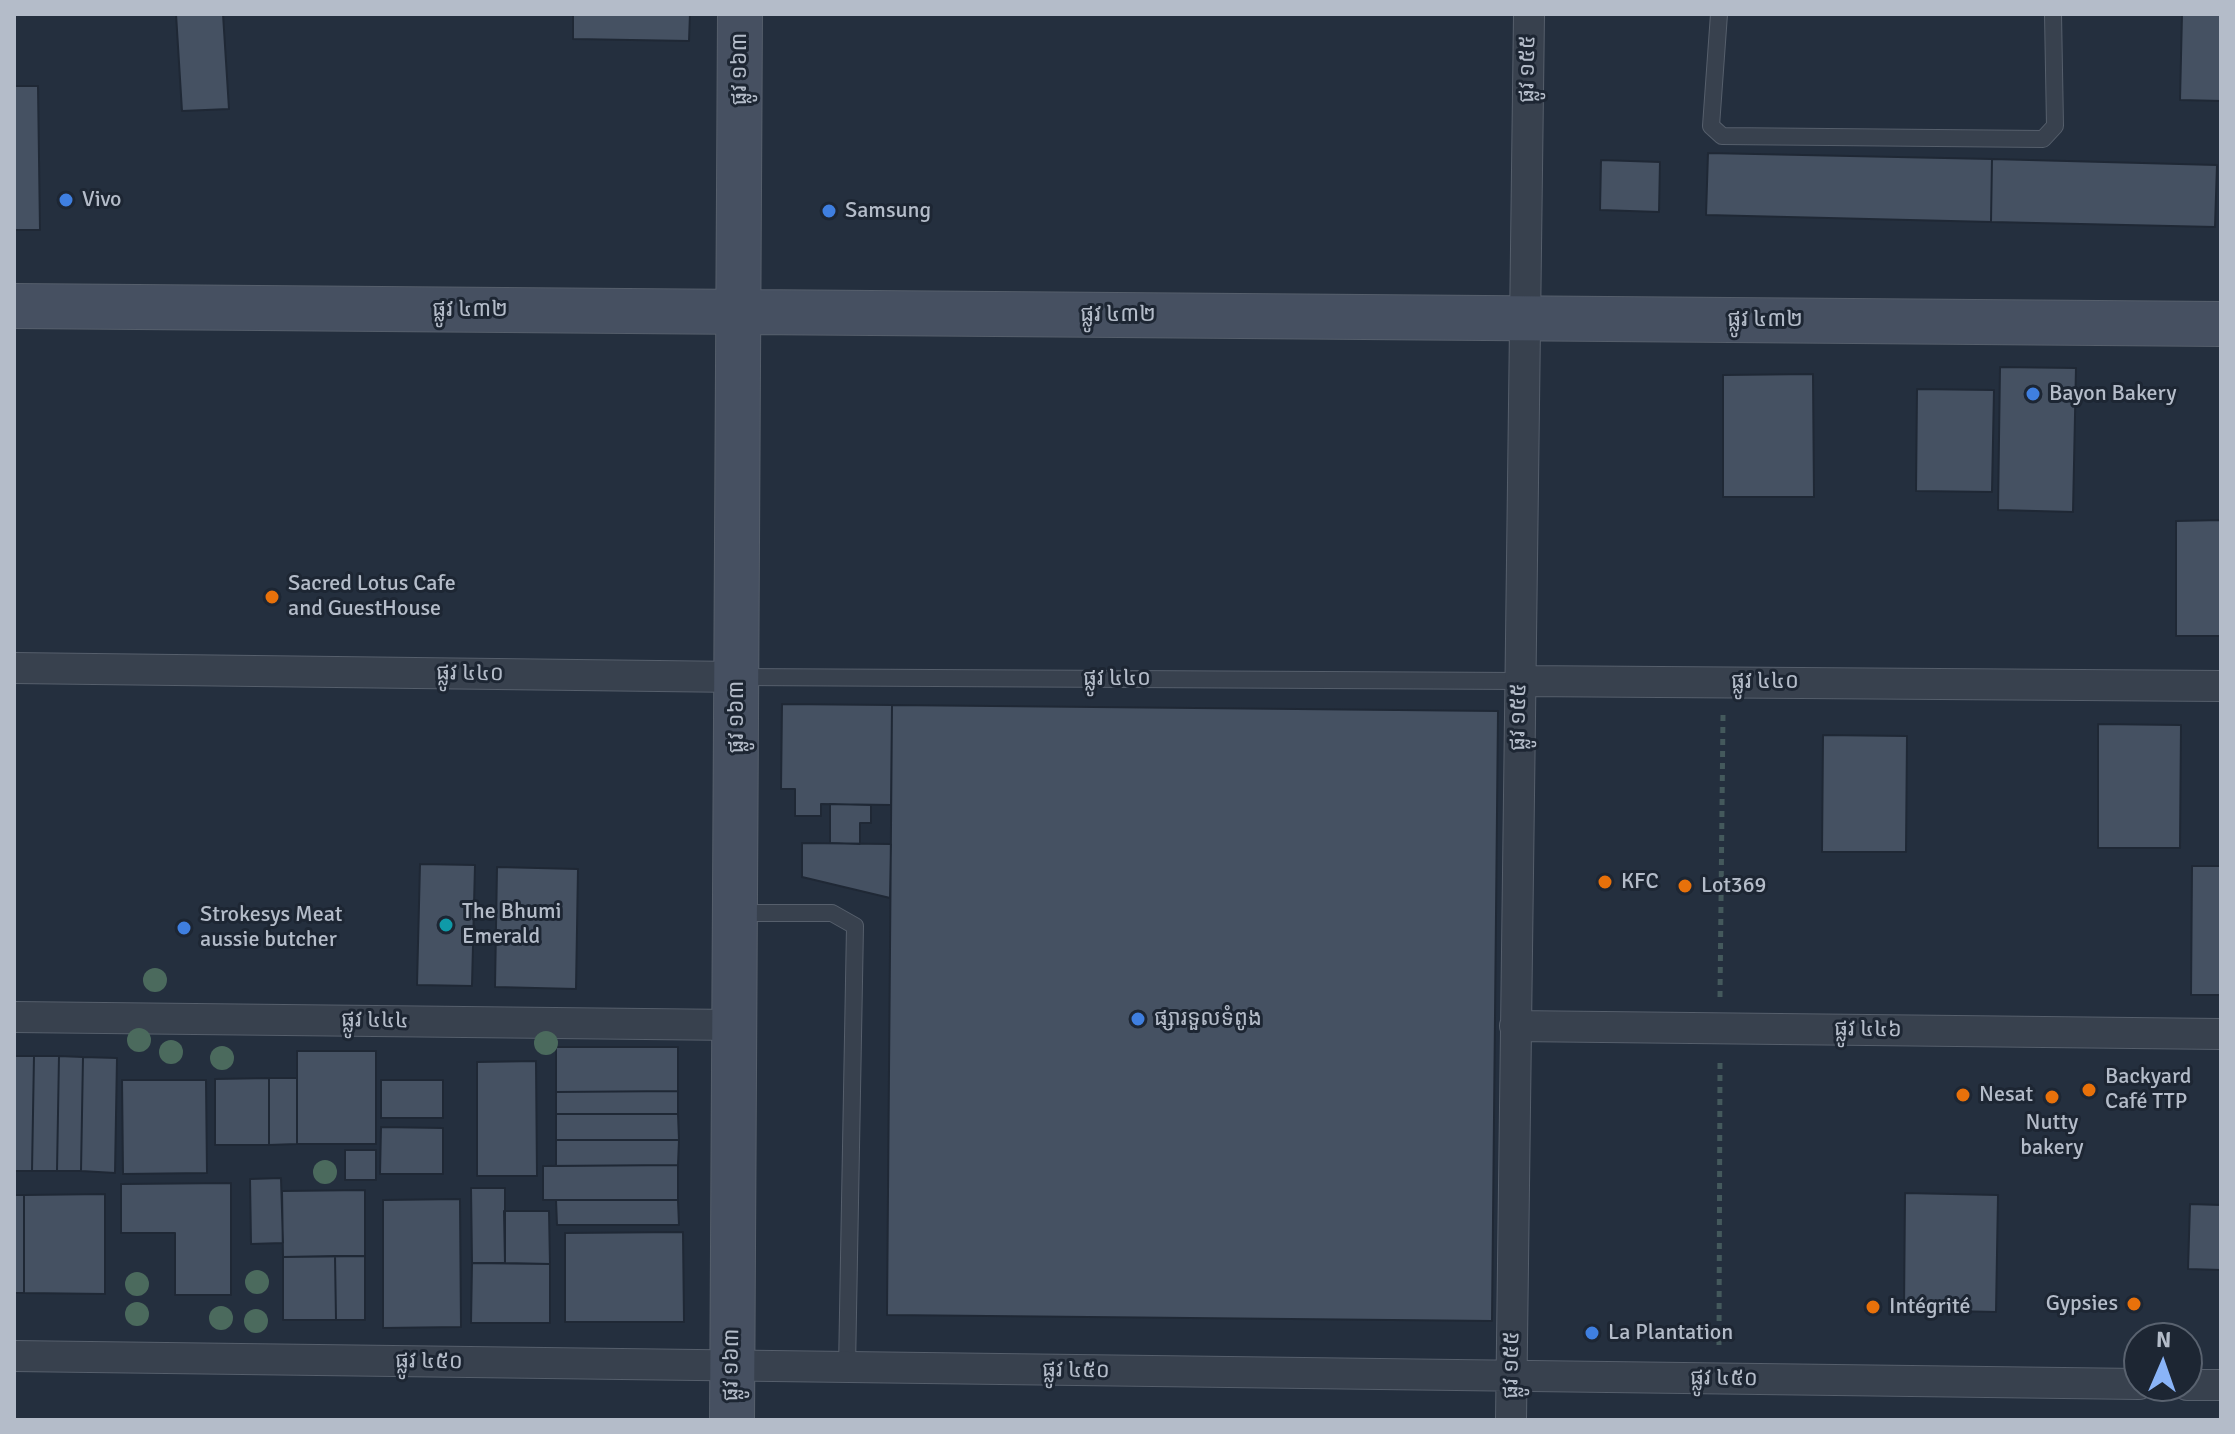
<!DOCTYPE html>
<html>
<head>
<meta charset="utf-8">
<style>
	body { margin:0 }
	#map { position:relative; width:2235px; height:1434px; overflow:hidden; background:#242f3e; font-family:Signika,sans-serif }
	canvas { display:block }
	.frame { position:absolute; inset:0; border:16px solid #b4bcc9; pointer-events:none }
	.north { position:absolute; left:2123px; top:1322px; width:80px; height:80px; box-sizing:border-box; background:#1d2633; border:2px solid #59626f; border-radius:50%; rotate:2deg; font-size:22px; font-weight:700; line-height:32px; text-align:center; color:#b4bcc9 }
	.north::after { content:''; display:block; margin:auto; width:28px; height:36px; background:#8ab4f8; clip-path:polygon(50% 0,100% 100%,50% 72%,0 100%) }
</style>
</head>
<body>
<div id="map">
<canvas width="2235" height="1434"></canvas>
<div class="frame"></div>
<div class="north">N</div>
</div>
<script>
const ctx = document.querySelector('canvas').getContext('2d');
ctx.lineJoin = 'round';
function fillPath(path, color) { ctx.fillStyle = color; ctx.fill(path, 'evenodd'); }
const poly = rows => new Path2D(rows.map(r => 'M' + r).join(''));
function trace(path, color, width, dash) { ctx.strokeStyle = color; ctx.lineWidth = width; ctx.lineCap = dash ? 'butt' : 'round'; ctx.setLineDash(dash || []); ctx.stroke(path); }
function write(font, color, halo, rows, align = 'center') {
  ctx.font = font + ' Signika,"Noto Sans Khmer",sans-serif'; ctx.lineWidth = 6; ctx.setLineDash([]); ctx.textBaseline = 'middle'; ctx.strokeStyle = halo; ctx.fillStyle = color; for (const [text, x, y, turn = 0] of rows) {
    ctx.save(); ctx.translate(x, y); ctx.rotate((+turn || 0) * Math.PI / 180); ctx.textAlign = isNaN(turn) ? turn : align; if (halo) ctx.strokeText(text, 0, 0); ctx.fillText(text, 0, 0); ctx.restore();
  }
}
const building = poly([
	[176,14,223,14,229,109,182,111,176,14],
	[573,14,690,14,689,41,573,39,573,14],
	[2182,14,2221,14,2221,101,2180,100,2182,14],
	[14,86,38,86,40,230,14,230,14,86],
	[1708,153,1992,159,1991,222,1706,215,1708,153],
	[1992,159,2217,165,2215,227,1991,222,1992,159],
	[1601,160,1660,162,1659,212,1600,210,1601,160],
	[2000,367,2076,368,2073,512,1998,510,2000,367],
	[1813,374,1814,497,1723,497,1723,375,1813,374],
	[1917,389,1994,390,1992,492,1916,491,1917,389],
	[2221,520,2221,636,2176,636,2176,521,2221,520],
	[782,704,892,705,891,805,821,804,821,816,795,816,795,789,781,789,782,704],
	[892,705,1498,711,1492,1321,887,1315,892,705],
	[2098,724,2181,725,2180,848,2098,848,2098,724],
	[1823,735,1907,736,1906,852,1822,852,1823,735],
	[830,804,871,805,871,823,860,823,860,844,830,843,830,804],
	[802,843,891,844,890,898,802,877,802,843],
	[420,864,475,865,472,986,417,985,420,864],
	[2192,866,2221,866,2221,995,2191,995,2192,866],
	[497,867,578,869,576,989,495,987,497,867],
	[556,1047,678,1047,678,1091,556,1092,556,1047],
	[297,1051,376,1051,376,1144,297,1144,297,1051],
	[14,1056,34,1056,32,1171,14,1171,14,1056],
	[34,1056,59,1056,57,1171,32,1171,34,1056],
	[59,1056,83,1057,81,1171,57,1171,59,1056],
	[83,1057,117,1058,115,1173,81,1171,83,1057],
	[536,1061,537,1176,477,1176,477,1062,536,1061],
	[269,1078,269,1145,215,1145,215,1079,269,1078],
	[269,1078,297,1078,297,1144,269,1145,269,1078],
	[122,1080,206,1080,207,1173,123,1174,122,1080],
	[381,1080,443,1080,443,1118,381,1118,381,1080],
	[678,1091,678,1114,556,1114,556,1092,678,1091],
	[556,1114,678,1114,679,1140,556,1140,556,1114],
	[381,1127,443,1128,443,1174,380,1174,381,1127],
	[556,1140,679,1140,678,1165,556,1166,556,1140],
	[345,1150,376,1150,376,1180,345,1180,345,1150],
	[678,1165,678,1200,543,1200,543,1166,678,1165],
	[281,1178,283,1243,251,1244,250,1179,281,1178],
	[231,1183,231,1295,175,1295,175,1233,121,1233,121,1184,231,1183],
	[471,1188,505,1188,505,1263,472,1263,471,1188],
	[365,1190,365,1256,283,1257,282,1191,365,1190],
	[1905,1193,1998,1195,1996,1312,1904,1310,1905,1193],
	[105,1194,105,1294,24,1293,24,1195,105,1194],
	[14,1195,24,1195,24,1293,14,1293,14,1195],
	[460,1199,461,1327,383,1328,383,1200,460,1199],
	[556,1200,678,1200,679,1225,557,1225,556,1200],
	[2190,1204,2221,1205,2221,1270,2188,1269,2190,1204],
	[504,1211,549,1211,550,1264,505,1263,504,1211],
	[683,1232,684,1322,565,1322,565,1233,683,1232],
	[335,1256,365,1256,365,1320,336,1320,335,1256],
	[335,1256,336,1320,283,1320,283,1257,335,1256],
	[472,1263,550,1264,550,1323,471,1323,472,1263]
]);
fillPath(building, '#455162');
trace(building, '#1f2835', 2);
const lane = poly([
	[1719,14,1711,126,1722,136,2043,139,2055,126,2053,14],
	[738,677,1520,681],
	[738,913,832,913,855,926,847,1368]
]);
const street = poly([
	[14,668,738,677],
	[1520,681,2221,686],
	[14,1017,735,1025],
	[1515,1026,2221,1034],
	[14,1356,2139,1384],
	[2187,1385,2221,1385],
	[1511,1420,1529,14]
]);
const secondary = poly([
	[14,306,2221,324],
	[732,1420,740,14]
]);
trace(lane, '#565f6c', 18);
trace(street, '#565f6c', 32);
trace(secondary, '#565f6c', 46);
trace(poly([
	[1720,997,1723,715],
	[1719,1345,1720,1063]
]), '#44595c', 5, [6, 6]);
trace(lane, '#38414e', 16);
trace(street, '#38414e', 30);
trace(secondary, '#465061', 44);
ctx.fillStyle = '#4b6a5d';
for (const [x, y] of [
	[155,980],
	[139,1040],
	[546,1043],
	[171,1052],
	[222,1058],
	[325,1172],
	[257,1282],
	[137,1284],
	[137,1314],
	[221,1318],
	[256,1321]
]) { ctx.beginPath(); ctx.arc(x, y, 12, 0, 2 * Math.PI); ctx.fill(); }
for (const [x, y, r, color] of [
	[66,200,8,"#3f7fe0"],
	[829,211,8,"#3f7fe0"],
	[2033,394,8,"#3f7fe0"],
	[272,597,8,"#e8710a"],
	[1605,882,8,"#e8710a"],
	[1685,886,8,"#e8710a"],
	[446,925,8,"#0f9aa8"],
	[184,928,8,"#3f7fe0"],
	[1138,1019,8,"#3f7fe0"],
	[2089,1090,8,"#e8710a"],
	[1963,1095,8,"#e8710a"],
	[2052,1097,8,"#e8710a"],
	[2134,1304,8,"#e8710a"],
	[1873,1307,8,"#e8710a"],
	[1592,1333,8,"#3f7fe0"]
]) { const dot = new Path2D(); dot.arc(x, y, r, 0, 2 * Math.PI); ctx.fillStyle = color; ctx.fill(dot); trace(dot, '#1d2633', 3); }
write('22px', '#b4bcc9', '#1d2633', [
	["ផ្លូវ ១៦៣",740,69,-90],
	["ផ្លូវ ១៥៥",1528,69,-89],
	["ផ្លូវ ៤៣២",470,310],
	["ផ្លូវ ៤៣២",1118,315],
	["ផ្លូវ ៤៣២",1765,320],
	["ផ្លូវ ៤៤០",470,674,1],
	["ផ្លូវ ៤៤០",1117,679],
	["ផ្លូវ ៤៤០",1765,682],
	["ផ្លូវ ១៦៣",737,717,-90],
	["ផ្លូវ ១៥៥",1519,717,-89],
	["ផ្លូវ ៤៤៤",375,1021,1],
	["ផ្លូវ ៤៤៦",1868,1030,1],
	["ផ្លូវ ៤៥០",429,1362,1],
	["ផ្លូវ ១៦៣",732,1365,-89],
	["ផ្លូវ ១៥៥",1512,1365,-89],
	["ផ្លូវ ៤៥០",1076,1371,1],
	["ផ្លូវ ៤៥០",1724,1379,1]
]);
write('22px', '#b4bcc9', '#1d2633', [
	["Vivo",82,200],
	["Samsung",845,211],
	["Bayon Bakery",2049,394],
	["Sacred Lotus Cafe",288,584],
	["and GuestHouse",288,609],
	["KFC",1621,882],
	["Lot369",1701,886],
	["The Bhumi",462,912],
	["Emerald",462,937],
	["Strokesys Meat",200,915],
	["aussie butcher",200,940],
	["ផ្សារទួលទំពូង",1154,1019],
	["Backyard",2105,1077],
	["Café TTP",2105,1102],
	["Nesat",1979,1095],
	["Nutty",2052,1123,"center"],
	["bakery",2052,1148,"center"],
	["Gypsies",2118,1304,"right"],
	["Intégrité",1889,1307],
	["La Plantation",1608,1333]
], 'left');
</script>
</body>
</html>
